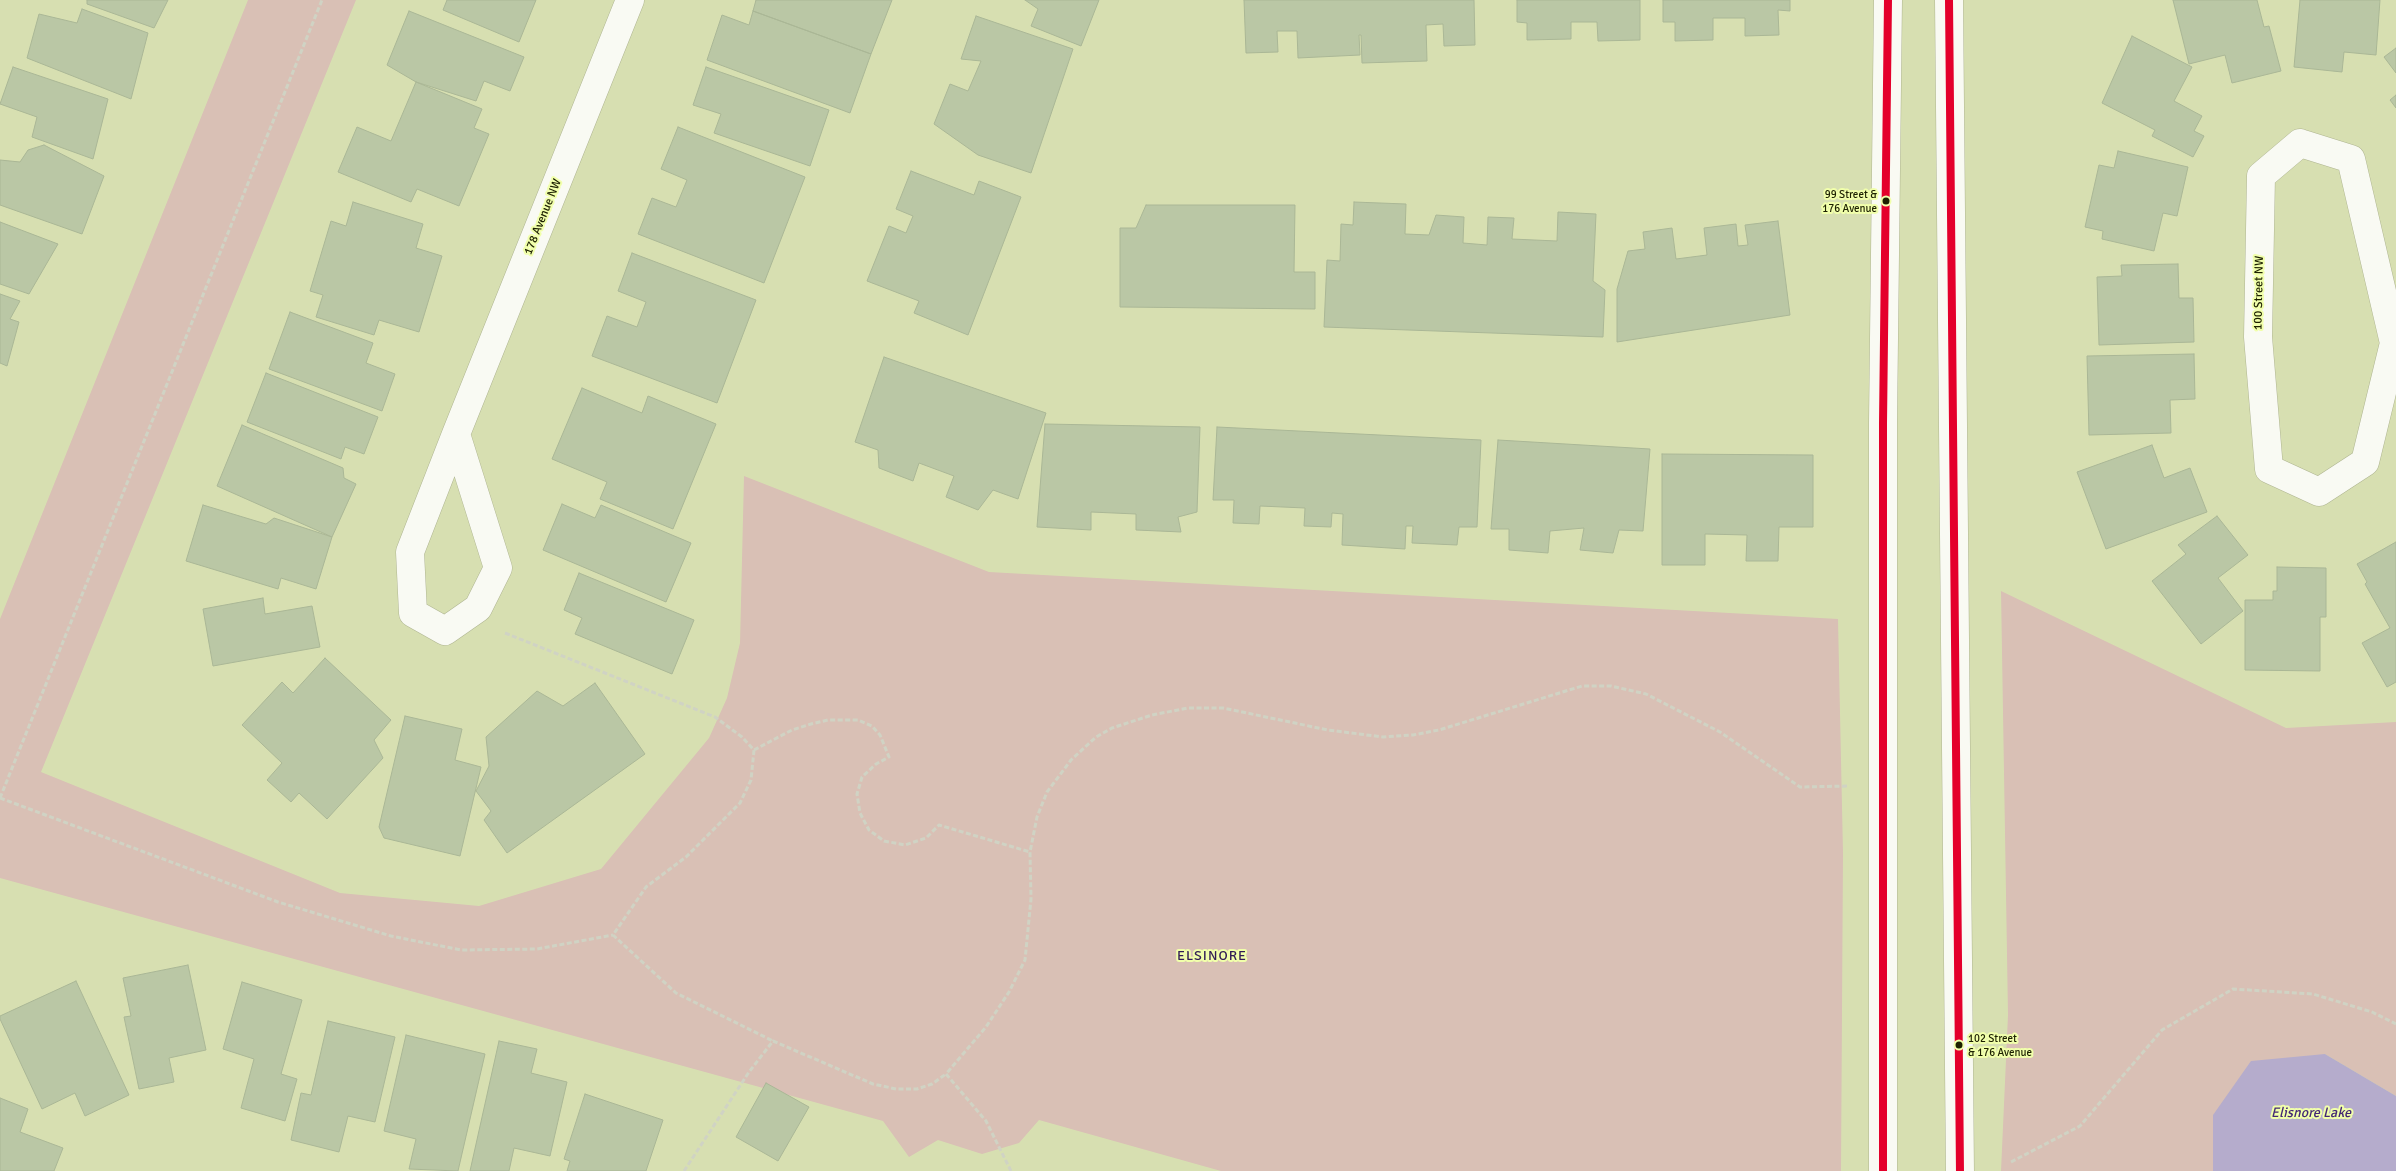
<!DOCTYPE html>
<html>
<head>
<meta charset="utf-8">
<style>
	body { margin:0 }
	canvas { display:block; background:#d7dfb1 }
</style>
</head>
<body>
<canvas width="2396" height="1171"></canvas>
<script>
const ctx = document.querySelector('canvas').getContext('2d');
ctx.lineJoin = 'round';
function fillPath(path, color) { ctx.fillStyle = color; ctx.fill(path, 'evenodd'); }
const poly = rows => new Path2D(rows.map(r => 'M' + r).join(''));
function trace(path, color, width, dash) { ctx.strokeStyle = color; ctx.lineWidth = width; ctx.lineCap = dash ? 'butt' : 'round'; ctx.setLineDash(dash || []); ctx.stroke(path); }
function write(font, color, halo, rows, align = 'center') {
  ctx.font = font + ' Signika,sans-serif'; ctx.lineWidth = 4; ctx.setLineDash([]); ctx.textBaseline = 'middle'; ctx.strokeStyle = halo; ctx.fillStyle = color; for (const [text, x, y, turn = 0] of rows) {
    ctx.save(); ctx.translate(x, y); ctx.rotate((+turn || 0) * Math.PI / 180); ctx.textAlign = isNaN(turn) ? turn : align; if (halo) ctx.strokeText(text, 0, 0); ctx.fillText(text, 0, 0); ctx.restore();
  }
}
fillPath(poly([
	[248,0,356,0,41,772,340,893,479,906,601,869,709,738,727,698,740,643,744,476,989,572,1838,619,1843,853,1841,1171,1221,1171,1039,1120,1019,1143,982,1154,938,1140,909,1157,883,1121,0,878,0,619],
	[2001,591,2286,728,2396,722,2396,1096,2325,1054,2213,1115,2213,1171,2001,1171,2008,1015]
]), '#d9c0b5');
fillPath(poly([
	[2325,1054,2396,1096,2396,1171,2213,1171,2213,1115,2251,1061]
]), '#b5accc');
const building = poly([
	[87,0,168,0,154,28,87,4,87,0],
	[447,0,536,0,519,42,443,10,447,0],
	[756,0,892,0,871,54,753,11,756,0],
	[1025,0,1099,0,1081,46,1031,26,1038,9,1025,0],
	[1244,0,1474,0,1475,45,1444,46,1443,24,1426,25,1427,61,1362,63,1361,35,1359,35,1360,55,1298,58,1297,31,1277,31,1278,52,1246,53,1244,0],
	[1517,0,1640,0,1640,40,1598,41,1597,22,1571,22,1571,39,1527,40,1527,23,1517,22,1517,0],
	[1663,0,1790,0,1790,11,1778,10,1779,35,1745,36,1745,18,1713,18,1713,40,1675,41,1675,22,1663,22,1663,0],
	[2173,0,2257,0,2264,27,2269,26,2281,71,2232,83,2225,55,2189,64,2173,0],
	[2300,0,2380,0,2376,55,2344,52,2342,72,2294,67,2300,0],
	[82,9,148,33,131,99,27,58,39,14,77,23,82,9],
	[409,11,524,57,510,91,484,81,476,101,416,82,387,65,409,11],
	[753,11,871,54,850,113,707,60,722,15,749,25,753,11],
	[976,16,1073,49,1031,173,978,155,934,124,950,84,968,91,981,61,961,59,976,16],
	[2132,36,2192,67,2174,101,2202,116,2194,131,2204,136,2193,157,2152,136,2155,130,2102,103,2132,36],
	[2396,48,2396,73,2384,57,2396,48],
	[13,67,108,99,93,159,32,137,37,117,0,104,13,67],
	[706,67,829,110,810,166,714,133,721,114,693,105,706,67],
	[416,82,482,109,474,128,489,134,459,206,417,189,411,202,338,172,357,127,391,141,416,82],
	[2396,95,2396,108,2390,100,2396,95],
	[678,127,805,177,764,283,638,234,652,198,676,207,687,180,661,169,678,127],
	[44,145,104,176,82,234,0,205,0,160,20,162,28,150,44,145],
	[2118,151,2188,167,2177,216,2163,213,2154,251,2102,239,2103,231,2085,227,2099,165,2114,168,2118,151],
	[911,171,974,195,979,181,1021,197,968,335,914,313,919,301,867,281,889,226,906,233,913,216,896,209,911,171],
	[353,202,423,224,416,248,442,256,419,332,379,320,374,335,316,317,323,295,310,291,331,221,346,226,353,202],
	[1354,202,1406,204,1405,234,1429,235,1436,215,1464,217,1463,243,1487,245,1488,217,1514,218,1512,239,1557,241,1558,212,1596,214,1593,281,1605,290,1603,337,1324,327,1327,260,1340,261,1341,224,1353,225,1354,202],
	[1146,205,1295,205,1294,272,1315,272,1315,309,1120,307,1120,228,1136,228,1146,205],
	[1778,221,1790,315,1617,342,1617,289,1628,251,1645,249,1643,232,1672,228,1676,259,1707,255,1704,228,1736,224,1738,246,1748,245,1745,225,1778,221],
	[0,222,58,244,29,294,0,284,0,222],
	[632,253,756,300,717,403,592,356,607,316,637,327,646,302,618,291,632,253],
	[2178,264,2179,298,2193,298,2194,342,2099,345,2097,277,2122,276,2121,265,2178,264],
	[0,294,20,301,10,319,19,322,7,366,0,363,0,294],
	[290,312,373,343,366,363,395,374,382,411,269,369,290,312],
	[2194,354,2195,399,2170,400,2171,433,2089,435,2087,356,2194,354],
	[884,357,1046,413,1018,499,993,490,978,510,946,497,954,476,919,463,913,481,879,468,878,450,855,442,884,357],
	[266,373,378,417,364,454,345,447,341,459,247,422,266,373],
	[582,388,642,413,648,396,716,424,673,529,600,499,607,482,552,459,582,388],
	[1045,424,1200,427,1197,512,1178,517,1181,532,1136,530,1136,514,1091,512,1091,530,1037,527,1045,424],
	[242,425,343,468,344,478,356,484,332,537,217,486,242,425],
	[1217,427,1481,440,1477,527,1459,527,1457,545,1412,543,1413,526,1406,526,1405,549,1342,545,1343,514,1332,513,1331,527,1304,526,1305,508,1260,506,1259,524,1233,523,1234,500,1213,500,1217,427],
	[1498,440,1650,449,1643,531,1619,530,1613,553,1580,550,1584,528,1550,531,1548,553,1509,550,1509,529,1491,529,1498,440],
	[2152,445,2164,478,2190,468,2207,512,2106,549,2077,472,2152,445],
	[1662,454,1813,455,1813,527,1779,527,1778,561,1746,561,1747,535,1705,534,1705,565,1662,565,1662,454],
	[562,504,595,518,601,505,691,543,666,602,543,550,562,504],
	[203,505,266,524,274,518,332,537,316,589,281,578,278,589,186,561,203,505],
	[2217,516,2248,555,2218,578,2243,611,2201,644,2152,581,2186,554,2178,545,2217,516],
	[2396,542,2396,682,2387,687,2362,643,2390,628,2365,584,2367,582,2357,564,2396,542],
	[2277,567,2326,568,2326,617,2320,617,2320,671,2245,670,2245,600,2273,600,2273,591,2277,591,2277,567],
	[579,573,694,620,672,674,575,634,582,618,564,610,579,573],
	[263,598,265,614,312,606,320,647,213,666,203,609,263,598],
	[325,658,391,720,374,740,383,758,327,819,299,793,291,802,267,780,282,763,242,725,282,682,293,693,325,658],
	[595,683,645,754,507,853,484,820,491,811,476,791,489,766,486,737,537,691,563,706,595,683],
	[405,716,462,729,455,760,481,767,460,856,384,838,379,827,405,716],
	[188,965,206,1050,169,1058,174,1082,139,1089,124,1017,131,1016,123,978,188,965],
	[76,981,129,1095,85,1116,75,1093,42,1109,0,1019,0,1016,76,981],
	[242,982,302,1000,281,1074,297,1079,285,1121,241,1108,254,1059,223,1049,242,982],
	[328,1021,395,1037,375,1122,348,1116,339,1152,291,1140,301,1093,311,1095,328,1021],
	[406,1035,485,1054,458,1171,409,1169,416,1139,384,1131,406,1035],
	[499,1041,537,1049,531,1073,567,1082,550,1156,514,1148,509,1171,470,1171,499,1041],
	[766,1083,809,1107,778,1161,736,1137,766,1083],
	[585,1094,663,1120,646,1171,567,1171,570,1161,564,1159,585,1094],
	[0,1098,28,1109,20,1132,63,1148,54,1171,0,1171,0,1098]
]);
fillPath(building, '#bac7a5');
trace(building, '#aab796', 1);
const minor = poly([
	[2300,143,2351,159,2394,343,2365,462,2319,492,2269,469,2258,337,2261,176,2300,143],
	[456,434,498,568,478,608,445,631,413,613,410,552,456,434,630,0]
]);
const tertiary = poly([
	[1949,0,1960,1171],
	[1883,1171,1883,423,1888,0]
]);
trace(minor, '#afb591', 29);
trace(tertiary, '#afb591', 29);
trace(poly([
	[505,633,715,717,742,737,754,750,751,780,740,803,686,857,646,887,613,935,676,993,773,1041],
	[754,750,792,730,811,724,828,720,858,720,872,726,880,735,889,757,876,764,862,777,857,794,860,813,869,830,884,841,905,845,926,838,939,825,1030,852],
	[0,798,322,0],
	[0,798,278,902,391,936,461,950,537,949,613,935],
	[2011,1162,2080,1126,2162,1030,2233,989,2313,994,2372,1012,2396,1024],
	[684,1171,749,1072,773,1041,873,1084,896,1089,917,1089,932,1084,946,1074],
	[1011,1171,986,1121,946,1074,986,1027,1009,992,1025,960,1031,899,1030,852,1037,817,1047,792,1071,760,1096,737,1112,728,1152,715,1188,708,1223,708,1328,730,1383,737,1413,735,1439,730,1582,686,1611,686,1646,694,1720,732,1800,787,1849,786]
]), '#d0d3c4', 3, [5, 2.5]);
trace(minor, '#f9faf3', 28);
trace(tertiary, '#f9faf3', 28);
trace(poly([
	[1949,0,1960,1171],
	[1883,1171,1883,423,1888,0]
]), '#e4002b', 8);
for (const [x, y, r, color] of [
	[1886,201,4.5,"#1c2000"],
	[1959,1045,4.5,"#1c2000"]
]) { const dot = new Path2D(); dot.arc(x, y, r, 0, 2 * Math.PI); ctx.fillStyle = color; ctx.fill(dot); trace(dot, '#f1ffab', 2); }
write('11px', '#1c2000', '#f1ffab', [
	["99 Street &",1877,195],
	["176 Avenue",1877,209],
	["102 Street",1968,1039,"left"],
	["& 176 Avenue",1968,1053,"left"]
], 'right');
write('12px', '#1c2000', '#f1ffab', [
	["178 Avenue NW",543,217,-68],
	["100 Street NW",2259,293,-89]
]);
ctx.letterSpacing = '1px';
write('14px', '#311c56', '#f1ffab', [
	["ELSINORE",1212,956]
]);
ctx.letterSpacing = '0px';
write('italic 14px', '#432774', '#f1ffab', [
	["Elisnore Lake",2311,1113]
]);
</script>
</body>
</html>
